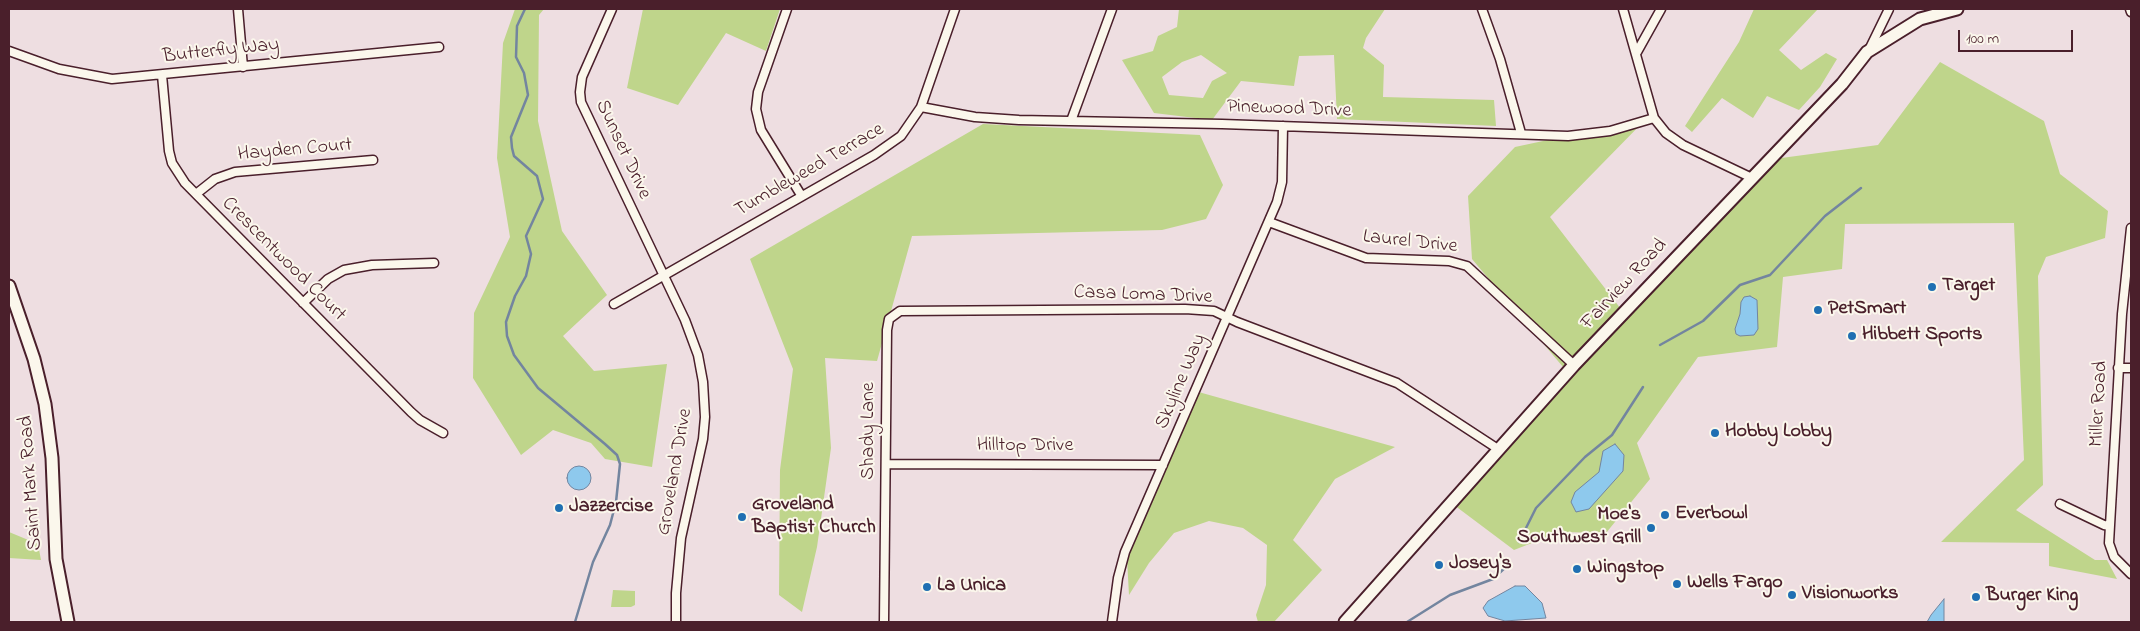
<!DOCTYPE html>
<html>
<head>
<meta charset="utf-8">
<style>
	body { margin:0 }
	#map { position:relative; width:2140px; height:631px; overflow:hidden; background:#eedee1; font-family:"Indie Flower",sans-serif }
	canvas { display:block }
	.frame { position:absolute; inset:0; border:10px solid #4a1f2b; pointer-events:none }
	.scale { position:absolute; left:1958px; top:30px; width:115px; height:22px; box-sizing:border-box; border:2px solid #4a1f2b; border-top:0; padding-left:6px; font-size:15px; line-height:18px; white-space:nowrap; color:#4a1f2b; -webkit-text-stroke:4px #fbf7ec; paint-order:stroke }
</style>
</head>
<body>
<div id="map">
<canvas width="2140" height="631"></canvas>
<div class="frame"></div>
<div class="scale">100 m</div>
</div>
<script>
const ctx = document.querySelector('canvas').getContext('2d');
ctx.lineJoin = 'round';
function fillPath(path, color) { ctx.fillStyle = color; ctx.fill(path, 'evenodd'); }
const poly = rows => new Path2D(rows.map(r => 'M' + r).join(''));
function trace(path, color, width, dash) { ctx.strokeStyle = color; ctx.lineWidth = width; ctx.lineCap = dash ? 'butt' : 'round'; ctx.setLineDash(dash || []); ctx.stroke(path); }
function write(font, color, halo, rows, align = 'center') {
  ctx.font = font + ' "Indie Flower",sans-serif'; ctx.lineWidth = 4; ctx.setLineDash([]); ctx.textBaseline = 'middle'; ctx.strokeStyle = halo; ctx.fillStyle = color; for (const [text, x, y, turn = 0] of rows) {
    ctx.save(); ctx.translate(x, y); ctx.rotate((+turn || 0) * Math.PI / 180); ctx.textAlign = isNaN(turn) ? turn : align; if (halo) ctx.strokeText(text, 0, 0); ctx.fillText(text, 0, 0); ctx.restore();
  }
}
fillPath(poly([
	[515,9,544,9,539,15,538,121,562,231,607,295,563,336,594,371,667,364,652,467,605,459,591,443,553,430,521,455,473,378,474,313,510,237,497,158,503,43],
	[643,9,780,9,766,51,726,33,678,105,627,88],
	[1179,9,1385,9,1366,38,1363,48,1384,65,1383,97,1494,100,1496,126,1337,119,1334,55,1299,56,1294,86,1241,81,1212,120,1154,113,1122,60,1153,51,1158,36,1177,27],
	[1201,55,1227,73,1212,81,1203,98,1169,95,1162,77,1182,62],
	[1754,9,1818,9,1779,50,1801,70,1826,53,1837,59,1820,87,1799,110,1767,96,1753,118,1722,98,1692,132,1685,126,1739,42],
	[1940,62,2044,121,2060,174,2108,211,2105,238,2046,257,2038,276,2043,485,2016,510,2095,560,2107,560,2117,579,2049,566,2049,543,1941,542,2024,460,2014,223,1845,224,1842,269,1783,277,1777,347,1698,357,1637,443,1650,479,1606,533,1560,532,1514,550,1454,505,1563,367,1472,259,1468,196,1515,147,1646,119,1550,217,1624,313,1774,159,1878,145],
	[983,124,1200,135,1223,185,1206,219,1162,230,912,236,877,361,825,358,831,448,817,547,802,612,779,595,780,470,793,369,750,259],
	[1195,391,1395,447,1335,479,1293,540,1322,570,1274,622,1258,622,1256,615,1266,585,1267,545,1243,528,1209,521,1174,533,1149,563,1129,595,1126,541],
	[9,532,38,544,41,560,9,558],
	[613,590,635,591,635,605,631,607,611,607]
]), '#bfd58b');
const water = poly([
	[1750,296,1757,300,1758,329,1754,335,1740,336,1736,334,1735,329,1740,314,1741,302,1744,297,1750,296],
	[1615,444,1624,455,1623,471,1589,509,1576,512,1571,502,1575,492,1599,472,1603,451,1615,444],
	'567 478a12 12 0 1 1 24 0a12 12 0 1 1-24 0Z',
	[1515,586,1525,586,1542,603,1546,618,1505,621,1488,616,1483,608,1488,601,1515,586],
	[1944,599,1944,622,1927,622,1931,615,1944,599]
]);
fillPath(water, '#8ec9ed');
trace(water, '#73859f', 1);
trace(poly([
	[525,9,517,26,516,57,524,73,528,95,511,137,512,148,514,156,537,176,543,199,526,236,531,254,526,276,515,296,506,322,507,336,514,355,538,388,605,444,617,455,620,464,616,502,610,525,593,562,575,622],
	[1660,345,1703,321,1740,285,1770,275,1825,216,1861,188],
	[1519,542,1536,508,1585,457,1612,435,1643,387],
	[1407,622,1450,595,1493,579,1509,564]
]), '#73859f', 2.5);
const street = poly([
	[238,9,243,67],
	[612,9,582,77,580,92,581,102,685,320,698,355,703,382,705,417,703,439,681,538,676,593,676,622],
	[787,9,758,92,756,109,761,130,801,195],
	[1482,9,1500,59,1521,133],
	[1623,9,1654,118,1666,133,1683,145,1752,178],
	[2130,9,2131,12],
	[1869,50,1889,9],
	[9,51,59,69,112,79,439,47],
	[1637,52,1661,9],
	[162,75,169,151,172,163,185,183,411,412,420,420,443,433],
	[921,107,975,117,1019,120,1222,124,1568,136,1610,131,1654,118],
	[1071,121,1112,9],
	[196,194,215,179,235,172,373,160],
	[1269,222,1366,258,1449,261,1467,266,1574,365],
	[2131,228,2122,314,2109,543,2114,557,2131,574],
	[303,303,328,279,344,270,372,265,434,263],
	[614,304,874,155,901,136,921,107,955,9],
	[2118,368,2131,368],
	[887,464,1163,465],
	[2060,504,2104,525,2110,526],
	[884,622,887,330,889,319,900,311,1185,309,1214,311,1237,322,1397,383,1498,449],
	[1112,622,1118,578,1125,552,1277,202,1282,182,1283,126]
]);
const secondary = poly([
	[9,286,34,359,45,404,52,458,56,559,68,622],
	[1345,622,1574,365,1842,84,1867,52,1920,19,1957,9]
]);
trace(street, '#4a1f2b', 11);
trace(secondary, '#4a1f2b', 15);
trace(street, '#fbf7ec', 8);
trace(secondary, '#fbf7ec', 11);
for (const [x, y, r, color] of [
	[1932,287,5,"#1f6fb2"],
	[1818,310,5,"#1f6fb2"],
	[1852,336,5,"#1f6fb2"],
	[1715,433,5,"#1f6fb2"],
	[559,508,5,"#1f6fb2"],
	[1665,515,5,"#1f6fb2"],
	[742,517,5,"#1f6fb2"],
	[1651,528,5,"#1f6fb2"],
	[1439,565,5,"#1f6fb2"],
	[1577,569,5,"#1f6fb2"],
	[1677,584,5,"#1f6fb2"],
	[927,587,5,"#1f6fb2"],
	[1792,595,5,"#1f6fb2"],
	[1976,597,5,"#1f6fb2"]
]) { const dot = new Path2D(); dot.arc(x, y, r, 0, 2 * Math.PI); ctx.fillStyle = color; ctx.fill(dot); trace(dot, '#fbf7ec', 2); }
write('20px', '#4a1f2b', '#fbf7ec', [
	["Butterfly Way",221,52,-6],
	["Pinewood Drive",1289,110,2],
	["Sunset Drive",622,150,65],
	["Hayden Court",295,151,-5],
	["Tumbleweed Terrace",810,171,-30],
	["Laurel Drive",1410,243,6],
	["Crescentwood Court",283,260,45],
	["Fairview Road",1625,285,-47],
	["Casa Loma Drive",1143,296,2],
	["Skyline Way",1182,382,-67],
	["Miller Road",2100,404,-87],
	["Shady Lane",870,431,-90],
	["Hilltop Drive",1025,447],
	["Groveland Drive",676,472,-80],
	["Saint Mark Road",32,483,-94]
]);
write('bold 20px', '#4a1f2b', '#fbf7ec', [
	["Target",1942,287],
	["PetSmart",1828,310],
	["Hibbett Sports",1862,336],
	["Hobby Lobby",1725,433],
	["Groveland",752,506],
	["Baptist Church",752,529],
	["Jazzercise",569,508],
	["Everbowl",1675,515],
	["Moe's",1641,516,"right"],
	["Southwest Grill",1641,539,"right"],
	["Josey's",1449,565],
	["Wingstop",1587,569],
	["Wells Fargo",1687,584],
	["La Unica",937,587],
	["Visionworks",1802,595],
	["Burger King",1986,597]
], 'left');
</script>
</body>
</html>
